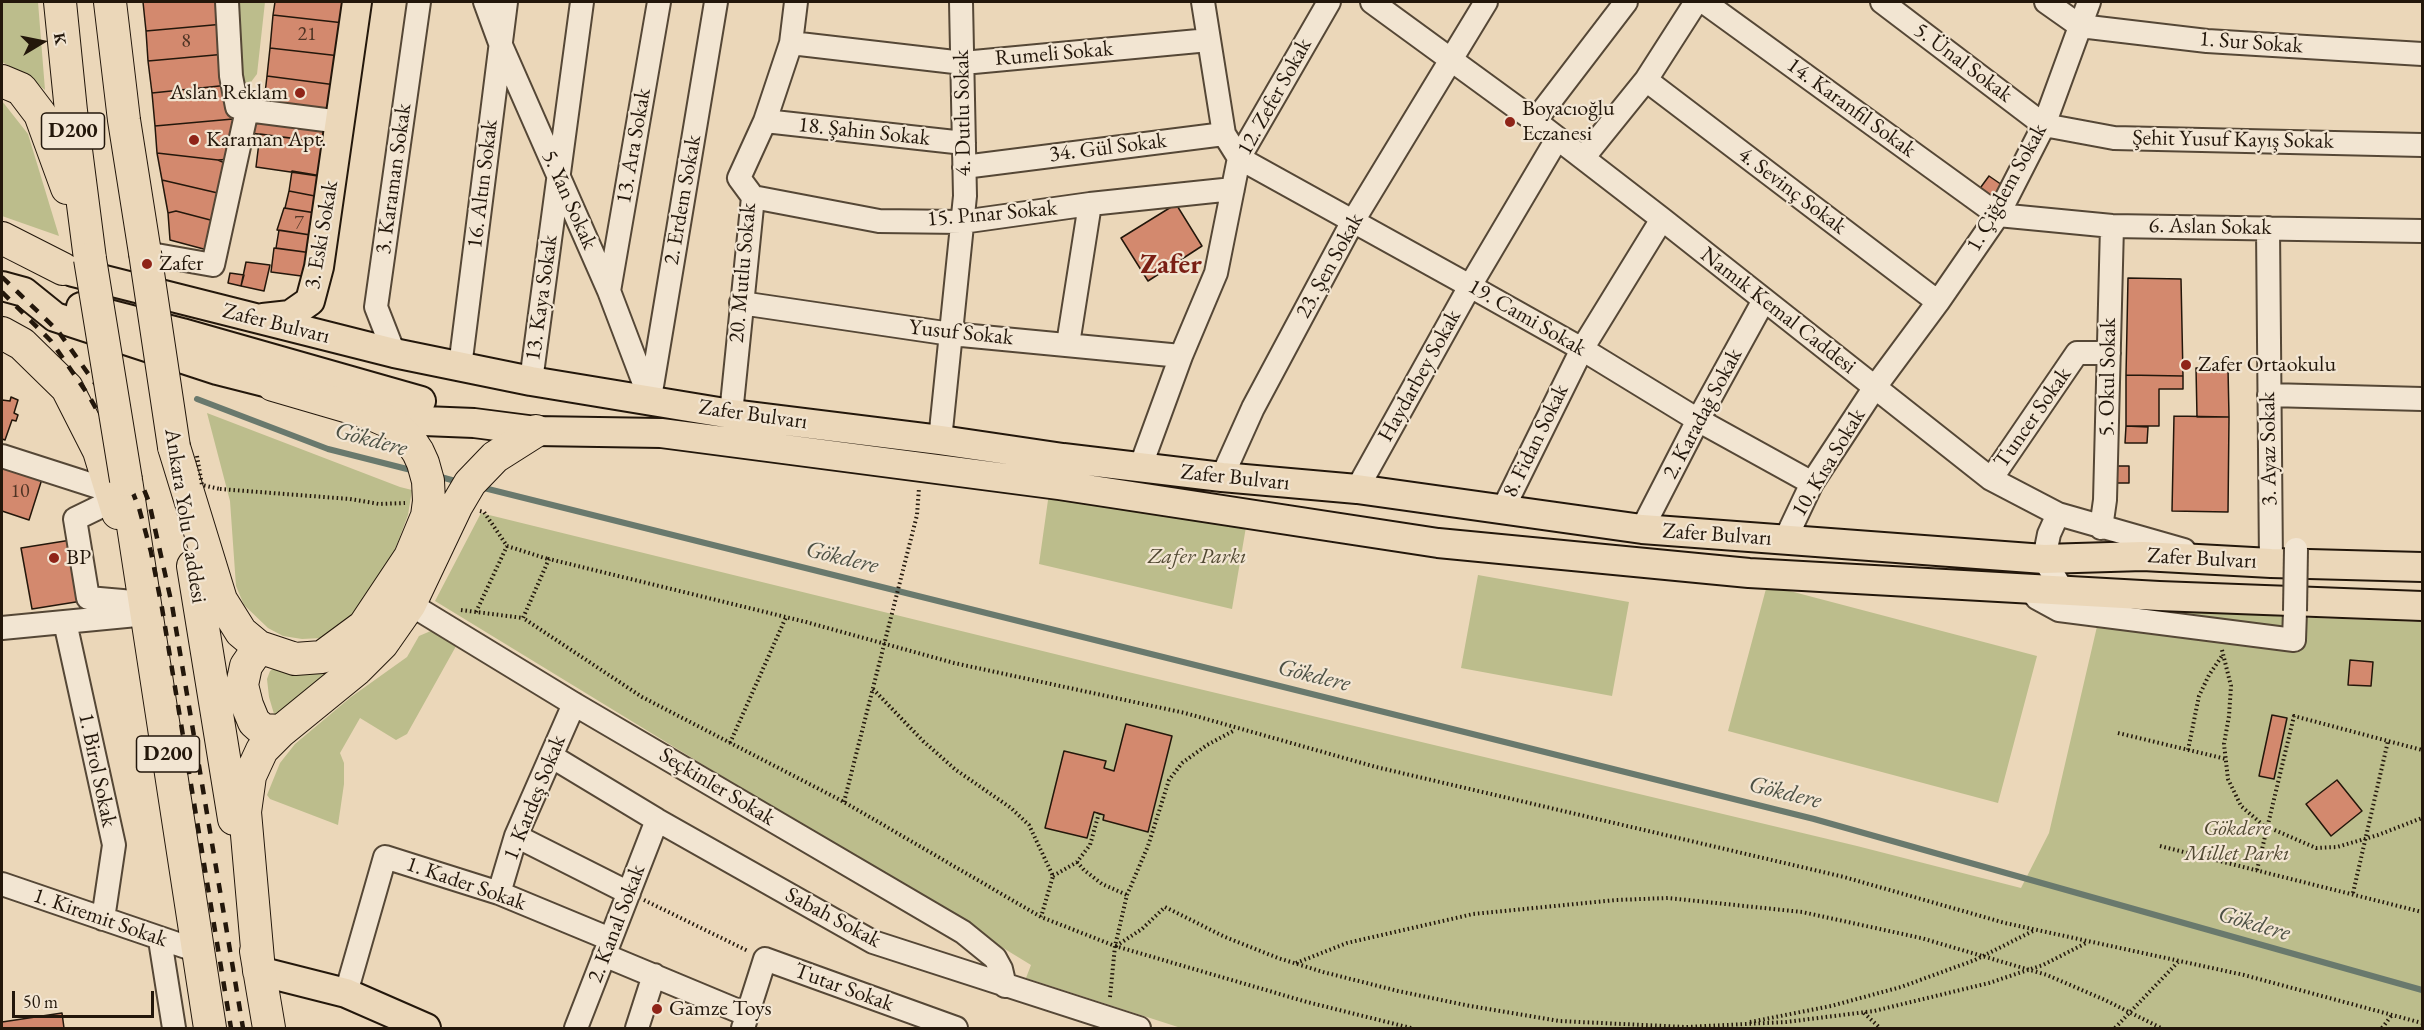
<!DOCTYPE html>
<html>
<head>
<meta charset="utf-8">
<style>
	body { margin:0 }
	#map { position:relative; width:2424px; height:1030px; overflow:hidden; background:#ebd7b9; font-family:"EB Garamond",serif }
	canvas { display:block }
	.frame { position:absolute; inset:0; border:3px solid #23170b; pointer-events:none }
	.north { position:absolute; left:12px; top:12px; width:60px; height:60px; -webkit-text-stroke:4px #f2e5d2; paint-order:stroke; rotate:80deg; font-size:16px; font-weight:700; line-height:24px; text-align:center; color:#23170b }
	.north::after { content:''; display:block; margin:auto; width:21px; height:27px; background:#23170b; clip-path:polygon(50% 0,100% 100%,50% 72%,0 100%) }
	.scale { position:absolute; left:12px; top:991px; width:142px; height:27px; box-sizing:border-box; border:3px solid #23170b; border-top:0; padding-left:8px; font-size:18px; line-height:21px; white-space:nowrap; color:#23170b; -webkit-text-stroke:4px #f2e5d2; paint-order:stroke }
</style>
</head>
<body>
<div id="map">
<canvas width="2424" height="1030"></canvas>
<div class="frame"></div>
<div class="north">K</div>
<div class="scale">50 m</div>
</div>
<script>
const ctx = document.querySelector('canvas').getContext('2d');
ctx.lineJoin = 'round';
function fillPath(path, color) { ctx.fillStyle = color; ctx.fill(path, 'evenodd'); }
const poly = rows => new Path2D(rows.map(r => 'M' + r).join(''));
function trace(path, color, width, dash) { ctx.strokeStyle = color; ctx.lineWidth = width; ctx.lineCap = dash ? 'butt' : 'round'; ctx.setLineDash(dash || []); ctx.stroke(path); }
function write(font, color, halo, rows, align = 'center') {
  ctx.font = font + ' "EB Garamond",serif'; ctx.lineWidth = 4.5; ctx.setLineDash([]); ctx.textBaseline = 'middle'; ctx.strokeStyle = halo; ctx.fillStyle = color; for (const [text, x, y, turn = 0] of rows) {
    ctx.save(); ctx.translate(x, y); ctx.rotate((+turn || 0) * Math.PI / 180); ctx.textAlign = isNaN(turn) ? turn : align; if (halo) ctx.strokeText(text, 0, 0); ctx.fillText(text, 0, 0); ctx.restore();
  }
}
fillPath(poly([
	[2,2,38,2,45,90,25,74,2,62],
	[230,2,265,2,257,74,251,82,239,83],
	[2,101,28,134,59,236,2,216],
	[207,413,400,487,412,490,408,515,381,587,365,611,322,638,302,639,283,636,268,628,244,605,236,586,230,501],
	[1049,493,1247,521,1232,609,1039,564],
	[481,513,1124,671,1857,846,2021,888,2049,833,2102,605,2289,617,2422,622,2422,1028,1181,1028,1026,978,1031,965,435,601],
	[1478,575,1629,602,1612,696,1461,668],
	[1767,585,2037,656,1998,803,1728,731],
	[403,609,278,718,274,714,269,697,267,679,270,671,279,665],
	[440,627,460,639,407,734,396,740,360,718,340,753,344,763,344,784,338,825,270,799,267,795,280,763,295,744,351,697,407,657,419,636]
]), '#bcbd8c');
trace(poly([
	[197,399,328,449,415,471],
	[437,476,459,482],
	[480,487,1814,819,2422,990]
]), '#69796d', 6);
const building = poly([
	[143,2,222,2,224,24,146,31,143,2],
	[275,2,347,2,344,23,273,15,275,2],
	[273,15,344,23,340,56,270,48,273,15],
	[224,24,226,54,148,61,146,31,224,24],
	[270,48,340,56,336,85,267,76,270,48],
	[226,54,229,85,152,93,148,61,226,54],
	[267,76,336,85,333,111,264,102,267,76],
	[229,85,233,119,155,126,152,93,229,85],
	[252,114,332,124,329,143,250,133,252,114],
	[233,119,231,159,218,160,157,153,155,126,233,119],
	[260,134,329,143,325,177,256,167,260,134],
	[157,153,218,160,227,164,222,194,162,180,157,153],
	[292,171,328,177,325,198,289,191,292,171],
	[1989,176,2005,187,1995,202,1978,191,1989,176],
	[162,180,222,194,218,222,176,211,168,213,162,180],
	[289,191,325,198,322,214,285,208,289,191],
	[1176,204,1202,246,1148,281,1121,238,1176,204],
	[284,208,322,214,317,236,277,230,284,208],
	[176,211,218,222,211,251,170,240,168,213,176,211],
	[279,230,317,236,312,253,276,248,279,230],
	[274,248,312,253,309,277,271,272,274,248],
	[246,262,270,265,264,291,241,286,246,262],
	[230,273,244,275,241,286,228,283,230,273],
	[2128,278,2181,279,2183,376,2126,375,2128,278],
	[2196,368,2228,368,2229,417,2197,417,2196,368],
	[2126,375,2183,376,2183,389,2159,389,2159,426,2126,426,2126,375],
	[11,397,18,400,14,413,18,415,16,421,12,420,5,440,2,439,2,400,10,401,11,397],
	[2174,416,2229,417,2228,512,2172,511,2174,416],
	[2126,426,2148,427,2147,443,2125,443,2126,426],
	[2,466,42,479,29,520,2,511,2,466],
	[2117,466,2129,466,2129,483,2117,483,2117,466],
	[71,540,82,601,32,609,21,548,71,540],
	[2350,660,2373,662,2371,686,2348,685,2350,660],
	[2272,715,2287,718,2274,779,2259,776,2272,715],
	[1126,724,1172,736,1148,832,1103,820,1104,815,1094,812,1087,838,1045,828,1064,751,1106,761,1104,768,1114,771,1126,724],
	[2337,780,2362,811,2331,836,2306,804,2337,780],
	[62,1013,64,1028,2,1028,2,1022,62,1013]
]);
fillPath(building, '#d3896e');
trace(building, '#23170b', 1.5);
const minor = poly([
	[227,2,231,76,237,107,247,110],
	[485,2,500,43,609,291,650,399],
	[1203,2,1224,134],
	[1372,2,1535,121,1662,219,1991,479,2058,514,2184,550],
	[1704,2,1998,215,2112,226,2422,231],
	[1882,2,2044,125,2114,138,2422,145],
	[2046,2,2080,26,2207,41,2422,54],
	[791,43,963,63,1209,40],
	[1646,80,1938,302],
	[765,121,964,143],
	[1535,121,1626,2],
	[1583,158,1646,80,1696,2],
	[964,167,1224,134,1239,158,1470,286,1582,349,1698,420,1812,483],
	[753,197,879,221,962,222,1090,204,1233,189],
	[2268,228,2271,563],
	[145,253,213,265,247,110,341,122],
	[609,291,659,2],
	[741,303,951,334,1181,356],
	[1068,344,1090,204],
	[394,353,376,307,419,2],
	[460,367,506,2],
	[531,381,582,2],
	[2269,395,2422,399],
	[650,398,716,2],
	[731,414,753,197,739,178,765,121,791,43,796,2],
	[940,440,965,196,961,2],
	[2,456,111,491],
	[1140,468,1181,356,1216,273,1239,158,1329,2],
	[1222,477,1253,408,1353,221,1486,2],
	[1991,479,2077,353,2109,353],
	[1357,489,1470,286,1557,139],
	[114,500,75,519,88,598,145,603],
	[1503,509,1582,349,1662,219],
	[2058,514,2049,534,2044,559,2063,591],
	[2101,528,2105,500,2112,226],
	[1642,529,1698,420,1764,300],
	[1785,540,1812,483,1875,387,1938,302,1998,215,2044,125,2089,2],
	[2030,589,2037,598,2059,610,2294,640,2295,611],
	[410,604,574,704,963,932,995,958,1001,969,1005,986],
	[65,622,114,845,103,919],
	[2,628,147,614],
	[551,756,657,820,873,942,1139,1028],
	[516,836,629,893],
	[2,884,198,951],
	[499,893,516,836,574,704],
	[160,940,174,1028],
	[604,955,748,1015],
	[346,993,385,857,499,893,610,939],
	[576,1028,657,820],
	[637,1028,654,975],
	[743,1028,765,959,956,1028]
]);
const major = poly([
	[73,272,394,353,531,381,731,414,940,440,1063,458,1222,477,1357,489,1642,529,2044,559,2143,556,2271,563,2422,567],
	[2,286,24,292,55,317,217,370,296,390],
	[81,307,182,333,421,401],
	[263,318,290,315,310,301,319,267,357,2],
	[373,408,424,421,474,423,536,431,661,433,1059,485,1438,543,1749,573,2159,596,2422,606],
	[259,971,346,993,426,1028]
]);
const highway = poly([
	[60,2,71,111,90,259],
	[110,2,124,120,145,253],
	[2,81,21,89,40,114,67,188],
	[2,238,63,269],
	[2,333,22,344,67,388,99,451,118,513],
	[174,447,221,600,241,632,259,647,295,659,322,657,364,626,410,557,427,516,429,501,428,481,423,463,418,452,410,440,394,424,369,413,273,385],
	[126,480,210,1028],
	[193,566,234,819],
	[259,647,246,666,242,685,247,705,254,722,263,730,281,731],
	[256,951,269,1028],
	[259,971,245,812,250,776,262,750,281,731,357,669,382,644,410,604,457,505,470,483,495,457,536,431]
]);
trace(minor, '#554736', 26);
trace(major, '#23170b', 32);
trace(highway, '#23170b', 34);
trace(poly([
	[220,489,350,499,379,504,405,503],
	[480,511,484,512,507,546,548,559],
	[461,610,523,618],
	[476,612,507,546],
	[2222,650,2231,686,2229,716,2224,744,2228,779,2241,806,2263,825,2316,848,2337,847,2378,835,2422,818],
	[873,689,923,741,956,770,1011,808,1029,825,1053,876,1041,917],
	[2118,733,2226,759],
	[730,743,786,617],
	[2188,750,2199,696,2209,675,2222,656],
	[844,802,917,515,919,488],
	[2160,846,2422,912],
	[1077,862,1084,870,1102,884,1127,895],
	[2257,870,2294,716,2422,750],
	[1053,876,1077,862,1090,845,1099,813],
	[2353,893,2388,741],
	[644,900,748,951],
	[1116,946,1142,929,1165,907,1225,937,1278,958,1323,972,1398,991,1470,1006,1559,1021,1686,1027,1786,1022,1874,1011,1989,983,2043,965,2088,942],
	[1296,963,1347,943,1473,914,1616,900,1668,898,1802,912,1921,938,2047,975,2105,1000,2161,1028],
	[1110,997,1115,946,1127,895,1148,846,1169,780,1182,763,1207,745,1235,730],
	[1864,1013,1880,1028],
	[1750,1022,1831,1006,1901,987,1975,960,2035,930],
	[1411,1028,1307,1002,1115,946,1041,917,844,802,642,697,523,618,549,559,806,622,954,663,1185,713,1376,767,1844,877,2005,923,2244,975,2422,1023],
	[2115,1028,2178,962],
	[2382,1028,2392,1015]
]), '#23170b', 4, [1.5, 3]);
trace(minor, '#f2e5d2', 22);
trace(major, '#ebd7b9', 28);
trace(highway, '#ebd7b9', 32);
trace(poly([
	[2,277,58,331,99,389,117,423,149,502,172,605,243,1028],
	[2,292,51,341,89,396,107,428,139,508,151,552,162,608,231,1028]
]), '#23170b', 4.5, [10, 10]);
const minorBridge = poly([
	[2295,611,2296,549]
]);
const highwayBridge = poly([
	[145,253,174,447],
	[90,259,126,480]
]);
trace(minorBridge, '#554736', 26, []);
trace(highwayBridge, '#23170b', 34, []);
trace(poly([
	[197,456,202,485,220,489]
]), '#23170b', 4, [1.5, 3]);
trace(minorBridge, '#f2e5d2', 22);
trace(highwayBridge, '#ebd7b9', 32);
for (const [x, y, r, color] of [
	[300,93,6,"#8f2418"],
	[1510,122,6,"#8f2418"],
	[194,140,6,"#8f2418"],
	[147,264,6,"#8f2418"],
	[2186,365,6,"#8f2418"],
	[54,558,6,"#8f2418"],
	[657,1009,6,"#8f2418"]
]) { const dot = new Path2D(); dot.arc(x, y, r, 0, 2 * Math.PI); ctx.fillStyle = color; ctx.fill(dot); trace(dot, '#f2e5d2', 2); }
write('20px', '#4f3424', null, [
	["21",307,35],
	["8",186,42],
	["7",299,224],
	["10",20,492]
]);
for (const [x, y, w] of [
	[73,131,63],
	[168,754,63]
]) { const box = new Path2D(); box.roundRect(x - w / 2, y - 18, w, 36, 4.5); ctx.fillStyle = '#f2e5d2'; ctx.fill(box); trace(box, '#23170b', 1.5); }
write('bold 21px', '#23170b', null, [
	["D200",73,131],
	["D200",168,754]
]);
write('22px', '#23170b', '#f2e5d2', [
	["1. Sur Sokak",2251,43,4],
	["Rumeli Sokak",1054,54,-5],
	["5. Ünal Sokak",1963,63,37],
	["12. Zefer Sokak",1275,97,-61],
	["14. Karanfil Sokak",1851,108,36],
	["4. Dutlu Sokak",963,113,-91],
	["18. Şahin Sokak",864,132,6],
	["Şehit Yusuf Kayış Sokak",2233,140,1],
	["13. Ara Sokak",634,146,-80],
	["34. Gül Sokak",1108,148,-7],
	["3. Karaman Sokak",394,179,-82],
	["16. Altın Sokak",483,184,-83],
	["1. Çiğdem Sokak",2007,188,-61],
	["4. Sevinç Sokak",1792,191,37],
	["5. Yan Sokak",569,200,66],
	["2. Erdem Sokak",683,200,-80],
	["15. Pınar Sokak",992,214,-5],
	["6. Aslan Sokak",2210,227,1],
	["3. Eski Sokak",322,235,-80],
	["23. Şen Sokak",1330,266,-61],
	["20. Mutlu Sokak",743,273,-85],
	["13. Kaya Sokak",542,298,-82],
	["Namık Kemal Caddesi",1778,311,38],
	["19. Cami Sokak",1527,318,30],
	["Zafer Bulvarı",276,324,14],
	["Yusuf Sokak",961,333,6],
	["Haydarbey Sokak",1420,376,-61],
	["5. Okul Sokak",2108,377,-89],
	["2. Karadağ Sokak",1703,414,-62],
	["Zafer Bulvarı",753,415,8],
	["Tuncer Sokak",2033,418,-55],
	["8. Fidan Sokak",1536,441,-64],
	["3. Ayaz Sokak",2269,449,-91],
	["10. Kısa Sokak",1829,463,-59],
	["Zafer Bulvarı",1235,478,6],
	["Ankara Yolu Caddesi",185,516,81],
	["Zafer Bulvarı",1717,535,4],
	["Zafer Bulvarı",2202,559,3],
	["1. Birol Sokak",97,770,78],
	["Seçkinler Sokak",717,787,31],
	["1. Kardeş Sokak",535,798,-68],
	["1. Kader Sokak",466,884,19],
	["1. Kiremit Sokak",100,918,19],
	["Sabah Sokak",833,918,28],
	["2. Kanal Sokak",617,924,-69],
	["Tutar Sokak",844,988,20]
]);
write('22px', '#23170b', '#f2e5d2', [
	["Aslan Reklam",288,93,"right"],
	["Boyacıoğlu",1522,109],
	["Eczanesi",1522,134],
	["Karaman Apt.",206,140],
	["Zafer",159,264],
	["Zafer Ortaokulu",2198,365],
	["BP",66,558],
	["Gamze Toys",669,1009]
], 'left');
write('italic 22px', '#514932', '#f2e5d2', [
	["Zafer Parkı",1197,557],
	["Gökdere",2237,829],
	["Millet Parkı",2237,854]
]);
write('italic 24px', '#4c5044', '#f2e5d2', [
	["Gökdere",371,440,15],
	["Gökdere",842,558,14],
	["Gökdere",1314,676,14],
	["Gökdere",1785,793,14],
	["Gökdere",2254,924,16]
]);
write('bold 28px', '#7a1f14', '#f2e5d2', [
	["Zafer",1171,265]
]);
</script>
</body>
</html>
